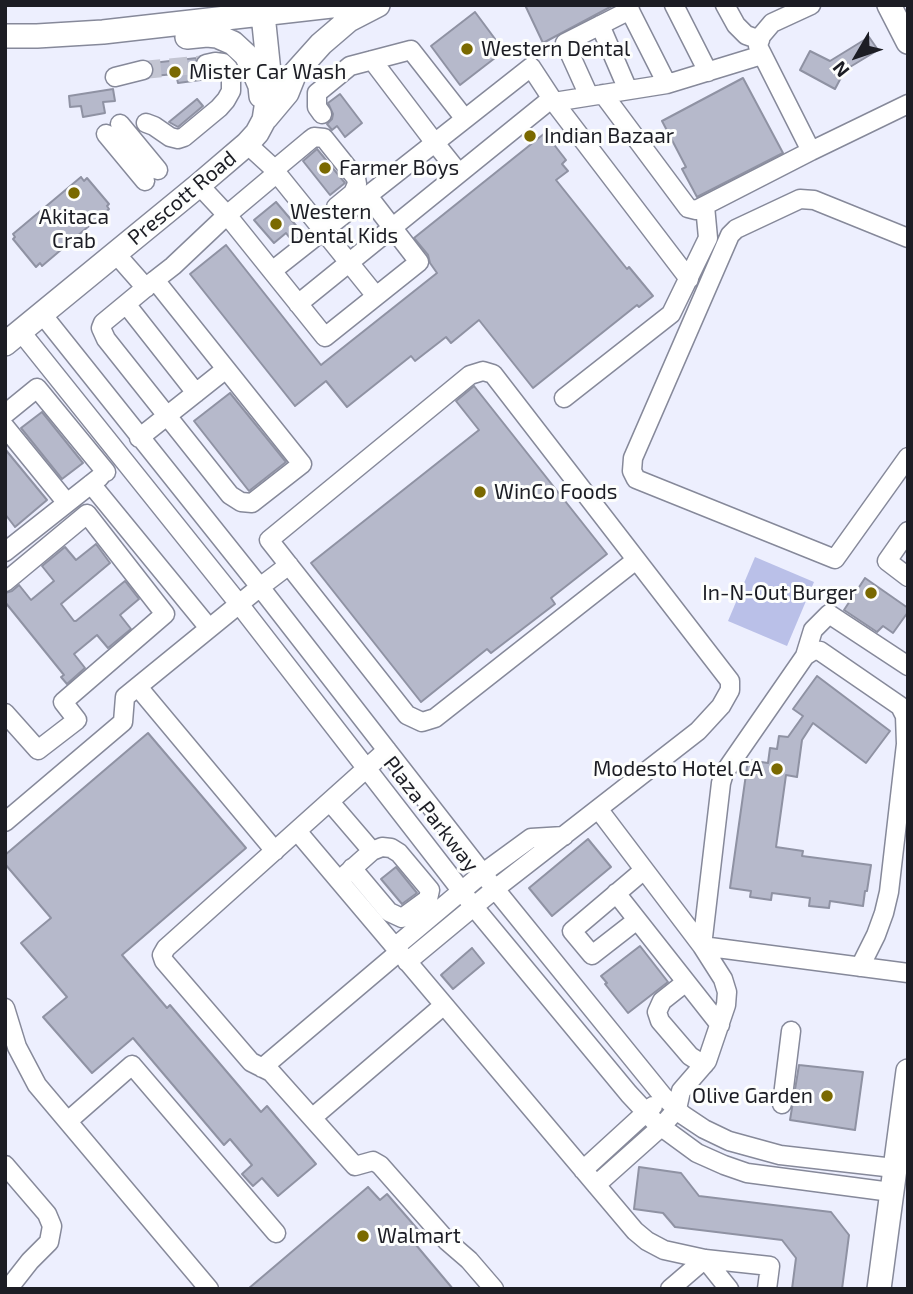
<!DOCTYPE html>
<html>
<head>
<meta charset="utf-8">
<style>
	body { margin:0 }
	#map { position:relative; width:913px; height:1294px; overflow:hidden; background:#edeffe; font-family:"Exo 2",sans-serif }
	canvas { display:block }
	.frame { position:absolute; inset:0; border:7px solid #1c1d24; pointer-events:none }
	.north { position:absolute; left:822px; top:21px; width:70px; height:70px; -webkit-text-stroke:5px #fdfefd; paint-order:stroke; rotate:231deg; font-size:19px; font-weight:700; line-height:28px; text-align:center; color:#1c1d24 }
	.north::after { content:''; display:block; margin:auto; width:24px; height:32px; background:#1c1d24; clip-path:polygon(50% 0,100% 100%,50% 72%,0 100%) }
</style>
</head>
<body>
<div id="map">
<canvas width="913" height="1294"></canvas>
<div class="frame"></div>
<div class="north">N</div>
</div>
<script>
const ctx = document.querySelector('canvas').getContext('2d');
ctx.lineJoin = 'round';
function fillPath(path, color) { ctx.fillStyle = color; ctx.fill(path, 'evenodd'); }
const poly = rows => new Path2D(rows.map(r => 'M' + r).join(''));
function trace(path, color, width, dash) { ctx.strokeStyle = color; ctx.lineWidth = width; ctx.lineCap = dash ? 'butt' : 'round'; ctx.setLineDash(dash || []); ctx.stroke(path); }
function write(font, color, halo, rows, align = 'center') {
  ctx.font = font + ' "Exo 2",sans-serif'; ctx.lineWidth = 6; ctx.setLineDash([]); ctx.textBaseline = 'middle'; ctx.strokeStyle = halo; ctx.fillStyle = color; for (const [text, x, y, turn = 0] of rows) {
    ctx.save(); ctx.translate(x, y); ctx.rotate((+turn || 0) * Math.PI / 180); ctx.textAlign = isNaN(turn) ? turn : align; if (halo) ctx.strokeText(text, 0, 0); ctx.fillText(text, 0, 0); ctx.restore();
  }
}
fillPath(poly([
	[755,557,814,582,787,646,728,621]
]), '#bac0e8');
const building = poly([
	[525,5,614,5,543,43,525,5],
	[475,12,504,51,460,85,431,46,475,12],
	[869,37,878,50,845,70,835,89,800,70,810,51,830,61,869,37],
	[197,58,195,66,197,71,202,75,207,75,208,79,178,83,176,74,152,76,154,68,152,63,197,58],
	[743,78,783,153,697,197,682,169,686,167,662,121,743,78],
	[113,89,115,101,103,102,105,113,83,117,81,106,70,107,69,96,113,89],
	[340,94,362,123,345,137,337,126,332,130,327,124,332,119,333,114,328,103,340,94],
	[197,99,203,106,178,127,169,122,197,99],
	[545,133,566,160,562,164,568,171,556,180,627,269,629,267,653,296,639,307,637,305,533,388,479,320,451,343,446,337,415,361,411,356,347,407,326,381,295,406,190,274,226,245,321,365,437,273,430,263,428,255,414,238,545,133],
	[317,149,345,183,330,195,303,161,317,149],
	[81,177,84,181,87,178,109,204,107,206,109,209,42,266,40,263,36,267,13,239,15,237,13,234,81,177],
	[276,202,299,229,289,237,286,233,274,243,254,220,276,202],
	[474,386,607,554,551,598,555,604,491,653,487,649,421,702,311,563,479,430,456,401,474,386],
	[230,393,286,462,249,491,194,421,230,393],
	[42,412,83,463,62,479,21,428,42,412],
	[5,449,47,500,15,527,5,514,5,449],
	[96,544,110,563,61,604,74,621,76,621,125,581,139,599,120,615,131,629,108,648,97,635,74,654,85,668,67,684,61,677,64,675,5,602,5,593,12,591,19,585,31,600,54,581,42,566,65,547,76,560,96,544],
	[865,578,908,608,908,612,893,633,883,626,877,632,844,610,865,578],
	[817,676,890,731,866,763,813,723,802,740,797,777,786,775,776,847,803,851,802,856,871,865,867,891,865,891,863,906,830,901,829,908,809,906,810,898,772,893,771,900,750,897,751,891,730,888,748,760,768,763,770,748,777,749,779,736,788,737,803,716,793,709,817,676],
	[148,733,246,848,122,955,167,1008,170,1005,261,1112,267,1106,316,1164,278,1196,262,1178,253,1186,242,1174,252,1165,230,1139,224,1145,133,1038,92,1073,43,1017,67,997,21,943,51,918,5,864,5,855,148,733],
	[588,839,611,867,552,916,529,888,588,839],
	[396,867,417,893,402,904,381,879,396,867],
	[640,946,668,982,628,1013,605,984,607,983,601,976,640,946],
	[472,948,484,963,453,989,441,975,472,948],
	[799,1065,863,1072,855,1130,790,1120,799,1065],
	[639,1167,681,1173,699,1196,831,1212,849,1235,842,1289,792,1289,796,1258,782,1240,675,1227,663,1213,634,1209,639,1167],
	[368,1187,380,1200,387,1194,420,1232,411,1239,453,1289,248,1289,368,1187]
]);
fillPath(building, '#b6b9cb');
trace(building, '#8f92a3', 2);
trace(poly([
	[143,70,206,64]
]), '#c3c5d2', 18, [18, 9]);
const minor = poly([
	[627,5,667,84],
	[674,5,708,72],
	[725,5,736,25,746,35,760,40],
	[811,5,772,23,761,36,758,46,811,151],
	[600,25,628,90],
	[372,60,435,143,459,173],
	[115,77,143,70],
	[603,94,688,208,696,210,811,151,908,104],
	[589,96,565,43,630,10],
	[554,102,667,84,762,55],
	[322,114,317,107,317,93,350,66,411,50,465,119],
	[146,123,154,126,170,137,178,139,184,137,219,108,226,100,231,91,231,74,228,68,223,63,215,62,206,64],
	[120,124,158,170],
	[106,134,145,181],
	[247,144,271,166,376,296],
	[274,170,310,140,314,137,324,138,356,178,357,184,353,193,336,207],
	[199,185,227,215,325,337,419,262,368,196],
	[908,238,814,200,800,199,736,229,730,235,633,458,632,471,636,479,835,559,908,457],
	[116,254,146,288],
	[272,271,531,67,554,102,689,279],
	[155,280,302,464,252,503,241,502,230,495,106,339,101,328,103,323,155,280,173,266,227,215,277,173],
	[126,304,196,393],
	[298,304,551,99],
	[42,314,260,587,495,889,663,1096,683,1115,704,1129,729,1141,780,1155,894,1168],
	[21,332,239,604,474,907,629,1094,656,1123,697,1153,724,1165,747,1173,891,1192],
	[564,398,671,314,708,238,705,206],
	[5,414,37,388,106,472],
	[5,427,67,503],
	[139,438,226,369],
	[91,484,209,628],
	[908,531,887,561,908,577],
	[5,552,100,477],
	[5,582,87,514,165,614,63,702,77,720,38,750,5,713],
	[805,656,814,650,820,651,900,706,905,716,906,744,889,892,884,913,876,935,860,967],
	[908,666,829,614,813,630,805,656,724,773,721,783,702,946,908,973],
	[138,687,275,851],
	[387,750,166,948,162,955,164,961,251,1062,271,1072,355,1166,373,1161,380,1165,447,1241,469,1260,494,1289],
	[330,802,372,851,344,876],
	[5,822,123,722,125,697,260,587,289,565],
	[297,831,635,1231,647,1241,664,1250,705,1259,770,1266,767,1289],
	[352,868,389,912,402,918,428,899,430,890,399,853,391,848,382,847,372,851],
	[616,893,720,1025],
	[637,920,592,955,572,931,644,870],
	[395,947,483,873,531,838,564,836],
	[407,962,495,889,698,731,721,706,730,690,730,681,493,374,483,371,470,375,269,540,407,715,422,722,435,718,636,560],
	[686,982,662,1001,657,1012,660,1021,690,1056,704,1065],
	[5,1008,17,1047,37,1085,209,1289],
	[262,1068,399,952],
	[782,1104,791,1031],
	[312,1118,444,1005],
	[68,1121,132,1065,276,1233],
	[5,1165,47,1214,52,1226,49,1242,30,1261,8,1289],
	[583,1170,653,1106],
	[596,1185,661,1127,677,1109,681,1091,707,1061,726,1005,727,992,723,979,702,946,599,810],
	[670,1289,705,1259,729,1289]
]);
const major = poly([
	[889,5,908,42],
	[5,36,37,36,103,32,340,5],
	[187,37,207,35,217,36,233,43,246,55,251,65,260,86,261,96],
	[266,118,287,93,295,73,321,44,349,20,378,5],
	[5,344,199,185,247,144,257,133,264,120,270,82,262,5],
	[879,1289,908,1071]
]);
trace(minor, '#86899a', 21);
trace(major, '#86899a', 26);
trace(minor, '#fff', 18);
trace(major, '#fff', 23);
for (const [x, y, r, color] of [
	[467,49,7,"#7a6900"],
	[175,72,7,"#7a6900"],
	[530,136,7,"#7a6900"],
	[325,168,7,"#7a6900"],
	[74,193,7,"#7a6900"],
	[276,224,7,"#7a6900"],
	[480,492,7,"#7a6900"],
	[871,593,7,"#7a6900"],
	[777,769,7,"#7a6900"],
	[827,1096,7,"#7a6900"],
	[363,1236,7,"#7a6900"]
]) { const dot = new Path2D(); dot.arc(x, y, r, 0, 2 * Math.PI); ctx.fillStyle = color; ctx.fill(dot); trace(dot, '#fdfefd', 2.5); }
write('21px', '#1c1d24', '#fdfefd', [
	["Western Dental",481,49],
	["Mister Car Wash",189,72],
	["Indian Bazaar",544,136],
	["Farmer Boys",339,168],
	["Western",290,212],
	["Dental Kids",290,236],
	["Akitaca",74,217,"center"],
	["Crab",74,241,"center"],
	["WinCo Foods",494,492],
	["In-N-Out Burger",857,593,"right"],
	["Modesto Hotel CA",763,769,"right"],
	["Olive Garden",813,1096,"right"],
	["Walmart",377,1236]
], 'left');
write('21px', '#1c1d24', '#fdfefd', [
	["Prescott Road",182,198,-40],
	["Plaza Parkway",431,814,52]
]);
</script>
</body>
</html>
